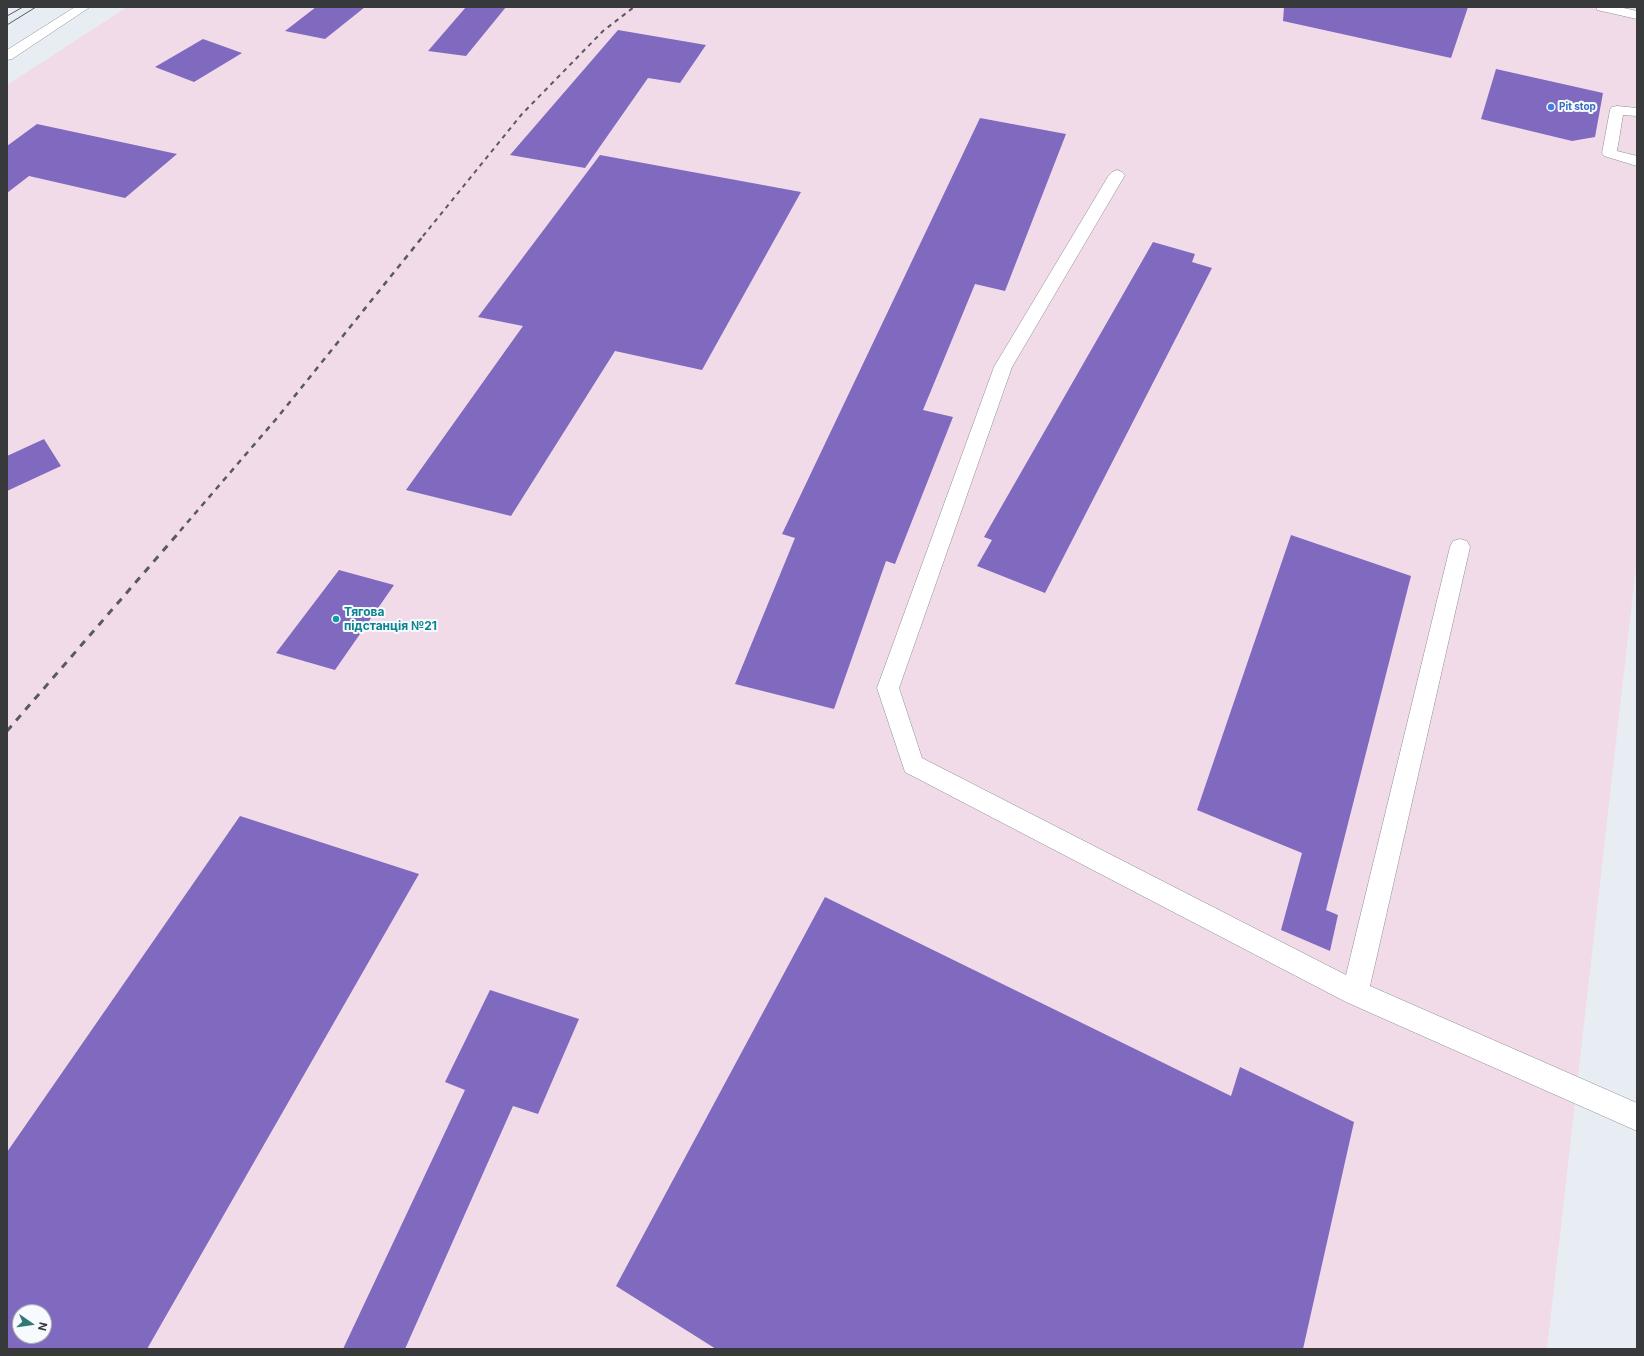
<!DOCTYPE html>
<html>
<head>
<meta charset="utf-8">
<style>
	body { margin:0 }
	#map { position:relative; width:1644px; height:1356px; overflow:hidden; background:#e8edf3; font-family:Inter,sans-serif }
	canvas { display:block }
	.frame { position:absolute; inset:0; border:8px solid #37393b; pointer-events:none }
	.north { position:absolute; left:12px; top:1304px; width:40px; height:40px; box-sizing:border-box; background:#f7fafe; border:1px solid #aaadb0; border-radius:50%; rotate:103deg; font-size:11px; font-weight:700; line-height:16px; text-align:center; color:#37393b }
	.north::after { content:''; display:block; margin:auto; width:14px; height:18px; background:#307977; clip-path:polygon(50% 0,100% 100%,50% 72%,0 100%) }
</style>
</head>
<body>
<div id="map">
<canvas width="1644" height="1356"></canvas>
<div class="frame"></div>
<div class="north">N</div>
</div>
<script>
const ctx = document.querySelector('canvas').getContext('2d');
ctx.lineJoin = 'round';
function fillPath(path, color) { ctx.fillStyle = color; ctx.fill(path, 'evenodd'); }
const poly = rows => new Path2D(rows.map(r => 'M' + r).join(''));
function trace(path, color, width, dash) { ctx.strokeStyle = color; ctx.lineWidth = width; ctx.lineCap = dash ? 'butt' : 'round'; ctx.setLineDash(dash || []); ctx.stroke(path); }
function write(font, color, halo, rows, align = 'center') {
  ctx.font = font + ' Inter,sans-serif'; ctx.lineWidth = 4; ctx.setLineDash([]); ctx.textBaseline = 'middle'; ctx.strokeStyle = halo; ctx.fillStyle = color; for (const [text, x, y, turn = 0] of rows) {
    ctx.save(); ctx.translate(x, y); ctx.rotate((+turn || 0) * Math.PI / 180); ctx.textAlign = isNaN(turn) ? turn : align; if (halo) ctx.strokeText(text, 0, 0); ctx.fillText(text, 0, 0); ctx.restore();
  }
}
fillPath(poly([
	[127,7,1637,7,1637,558,1547,1349,7,1349,7,85],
	[20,1312,44,1312,44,1336,20,1336]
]), '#f2dbe9');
fillPath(poly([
	[316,7,365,7,325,39,285,31],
	[466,7,506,7,466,56,428,51],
	[1284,7,1468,7,1451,58,1283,21],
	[618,30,706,45,680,83,648,78,585,168,510,155],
	[203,39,242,53,194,82,155,67],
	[1496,69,1603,93,1595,137,1572,141,1481,119],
	[980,118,1066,134,1005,291,975,284,923,410,953,417,895,564,886,561,834,709,735,684,795,538,782,534],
	[37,124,177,154,125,198,29,176,7,193,7,146],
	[600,155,801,192,702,370,615,351,511,516,406,490,523,326,478,317],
	[1153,242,1195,254,1192,262,1212,268,1045,593,977,566,992,540,984,537],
	[44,439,61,466,7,491,7,456],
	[1291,535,1411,576,1326,910,1338,915,1330,951,1281,930,1302,853,1197,810],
	[339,570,394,585,335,670,276,653],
	[240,816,419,874,147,1349,7,1349,7,1152],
	[20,1312,44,1312,44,1336,20,1336],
	[825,897,1231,1096,1240,1067,1354,1122,1303,1349,716,1349,616,1286],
	[490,990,579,1019,538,1114,513,1106,405,1349,343,1349,465,1090,445,1082]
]), '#806abf');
const minor = poly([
	[75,7,90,7,12,59,7,60,7,50,75,7],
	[1596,7,1619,7,1637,11,1637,19,1597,10,1596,7],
	[1617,106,1637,108,1637,116,1623,115,1617,151,1637,156,1637,166,1604,156,1602,153,1610,110,1612,107,1617,106],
	[1117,170,1122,172,1125,175,1012,367,899,688,922,758,1346,975,1450,547,1453,541,1460,539,1467,541,1470,547,1370,986,1637,1103,1637,1131,1346,1002,905,772,877,688,994,367,1109,175,1112,172,1117,170]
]);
trace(minor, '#8c9096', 1);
fillPath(minor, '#fff');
trace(poly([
	[7,16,23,7],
	[7,25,36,7]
]), '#585a5d', 1);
trace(poly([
	[423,236,522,114,603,31,634,7]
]), '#585a5d', 2, [4.5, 4.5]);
trace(poly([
	[180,531,277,418,424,235]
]), '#585a5d', 2.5, [5.5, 5.5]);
trace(poly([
	[7,731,181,530]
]), '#585a5d', 3, [7, 7]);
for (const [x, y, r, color] of [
	[1551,107,4,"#3f7fe0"],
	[336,619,4,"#0f9aa8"]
]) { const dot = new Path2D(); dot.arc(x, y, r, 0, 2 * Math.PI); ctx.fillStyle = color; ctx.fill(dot); trace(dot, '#f7fafe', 1.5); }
write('bold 10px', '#366cbe', '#f7fafe', [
	["Pit stop",1559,107]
], 'left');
write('bold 12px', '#0d838f', '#f7fafe', [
	["Тягова",344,612],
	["пiдстанцiя №21",344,626]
], 'left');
</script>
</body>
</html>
